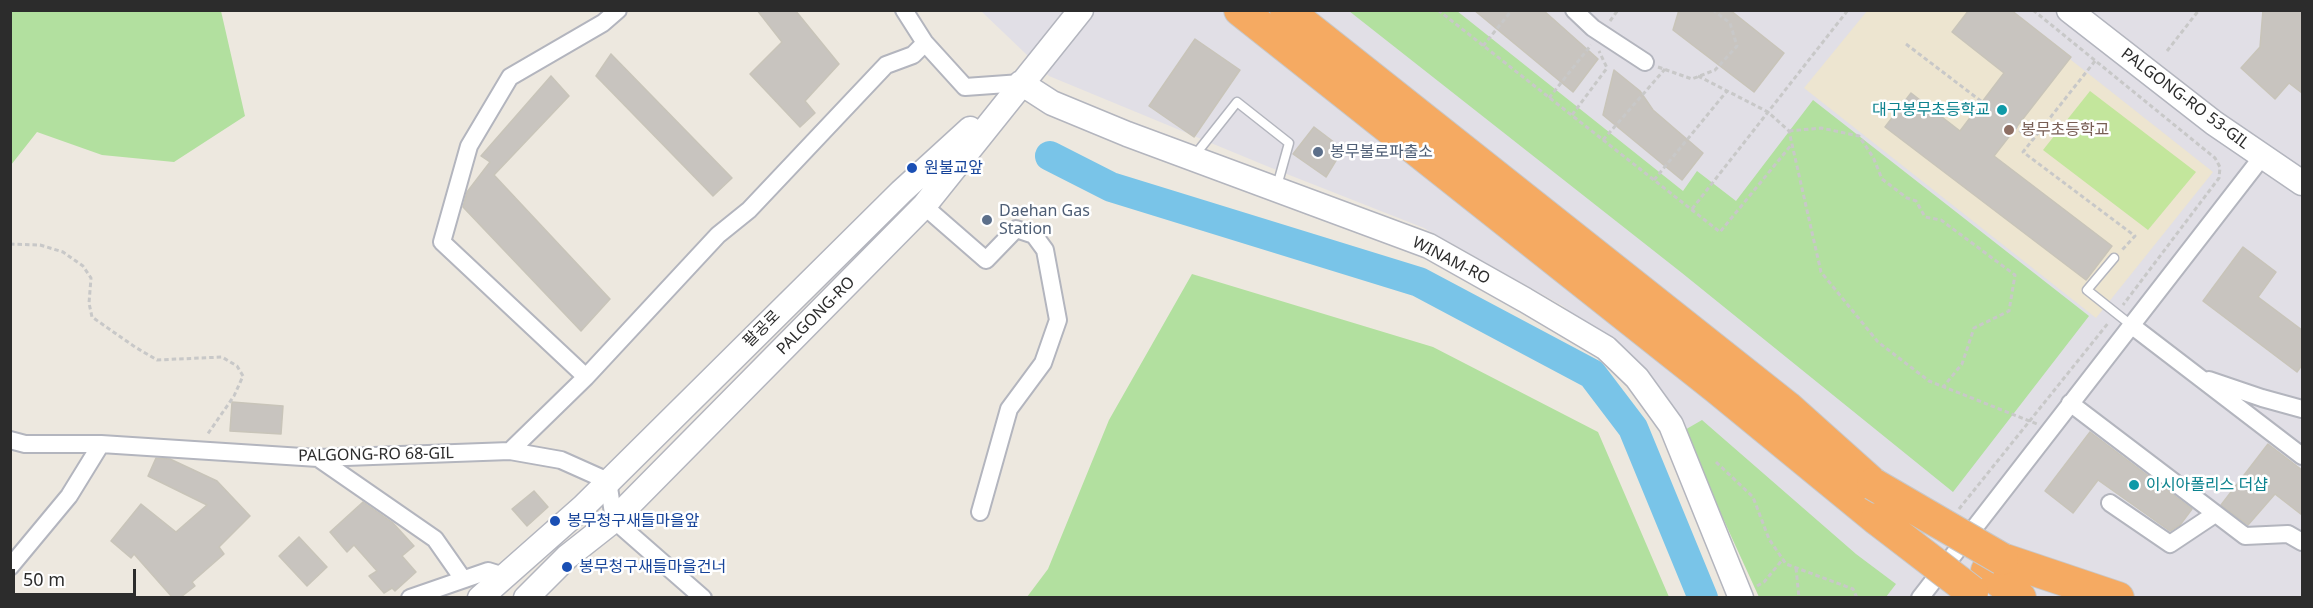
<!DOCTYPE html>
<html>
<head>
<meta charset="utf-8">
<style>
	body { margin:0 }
	#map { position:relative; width:2313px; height:608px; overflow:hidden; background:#ede8df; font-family:"Noto Sans",sans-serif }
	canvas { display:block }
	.frame { position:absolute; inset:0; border:12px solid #2c2c2c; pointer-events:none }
	.scale { position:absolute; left:12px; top:569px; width:124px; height:27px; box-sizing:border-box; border:3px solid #2c2c2c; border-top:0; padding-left:8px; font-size:18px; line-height:21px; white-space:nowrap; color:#2c2c2c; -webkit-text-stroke:4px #fff; paint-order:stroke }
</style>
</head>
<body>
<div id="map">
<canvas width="2313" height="608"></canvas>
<div class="frame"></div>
<div class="scale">50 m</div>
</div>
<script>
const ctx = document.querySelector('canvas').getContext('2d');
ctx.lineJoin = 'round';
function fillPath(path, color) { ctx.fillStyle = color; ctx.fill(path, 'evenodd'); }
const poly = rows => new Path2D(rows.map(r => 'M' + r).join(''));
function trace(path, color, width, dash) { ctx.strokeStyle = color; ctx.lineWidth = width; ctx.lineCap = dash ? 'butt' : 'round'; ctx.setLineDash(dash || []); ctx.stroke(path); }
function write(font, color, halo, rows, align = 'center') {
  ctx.font = font + ' "Noto Sans","Noto Sans KR",sans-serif'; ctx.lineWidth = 5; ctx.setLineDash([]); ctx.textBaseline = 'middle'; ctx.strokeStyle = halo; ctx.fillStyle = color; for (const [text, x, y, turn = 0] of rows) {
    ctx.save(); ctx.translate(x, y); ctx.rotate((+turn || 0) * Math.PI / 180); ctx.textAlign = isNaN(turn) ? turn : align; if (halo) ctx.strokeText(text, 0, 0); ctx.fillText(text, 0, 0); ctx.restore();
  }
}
fillPath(poly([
	[981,11,2302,11,2302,597,1759,597,1683,431,1644,380,1563,306,1424,228,1269,167,1049,76]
]), '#e1dfe6');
fillPath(poly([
	[1867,11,2009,11,2213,172,2096,318,1804,88]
]), '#ede5d0');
fillPath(poly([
	[11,10,221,11,245,116,174,162,102,155,37,132,11,165],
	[1349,11,1457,11,1683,191,1697,171,1736,201,1813,100,2089,316,1953,492,1682,273],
	[1192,274,1433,347,1598,432,1669,597,1027,597,1048,569,1109,420],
	[1702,420,1856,554,1896,584,1886,597,1759,597,1683,431]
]), '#b2e09f');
fillPath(poly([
	[2090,91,2196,172,2148,230,2043,150]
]), '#c3e69c');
trace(poly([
	[1050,156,1111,187,1419,282,1592,374,1633,428,1703,598]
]), '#79c4e8', 30);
const building = poly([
	[757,10,795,10,839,64,805,101,815,113,800,127,750,74,782,42,757,10],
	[1474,10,1543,10,1598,59,1573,92,1474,10],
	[1679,10,1730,10,1784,53,1754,92,1673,30,1679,10],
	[1969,10,2011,10,2071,57,1994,156,2112,246,2086,280,1885,127,1911,93,1960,131,2004,73,1952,32,1969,10],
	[2263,10,2302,10,2302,93,2289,83,2275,99,2241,68,2260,47,2263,10],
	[1195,39,1240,70,1194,137,1149,106,1195,39],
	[611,54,732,178,713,196,596,76,611,54],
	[1614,70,1640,91,1653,110,1703,153,1682,180,1603,115,1614,70],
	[551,76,569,96,494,175,610,299,581,331,463,207,467,192,490,162,481,156,551,76],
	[1314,127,1343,149,1326,177,1293,154,1314,127],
	[2243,247,2276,272,2258,297,2302,330,2302,365,2297,372,2203,301,2243,247],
	[232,402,283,406,281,434,230,431,232,402],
	[2090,432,2192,509,2180,525,2170,531,2098,480,2073,513,2045,491,2090,432],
	[2268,444,2302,470,2302,515,2275,494,2248,525,2221,505,2268,444],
	[156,458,170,459,217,481,250,516,219,547,224,554,192,582,195,586,181,597,172,597,134,554,131,558,111,541,141,504,176,532,207,505,148,476,156,458],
	[534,491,548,507,527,526,512,509,534,491],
	[363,502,393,523,414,546,402,556,416,572,395,591,392,588,384,593,369,576,377,571,354,545,347,552,330,532,363,502],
	[299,537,327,567,307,586,279,556,299,537]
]);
fillPath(building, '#c8c4bf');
trace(building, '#c8c4b9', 1.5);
const lane = poly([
	[1195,155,1237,102,1289,143,1277,186],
	[2114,258,2087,290,2131,325]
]);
const street = poly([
	[904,10,925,43,965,87,1021,83],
	[1574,10,1593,28,1645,62],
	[924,206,986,260,1016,229,1034,235,1045,250,1058,320,1043,363,1009,409,980,512],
	[2131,325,2302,456],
	[586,377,442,242,469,146,510,77,603,23,618,10],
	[2209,380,2262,398,2302,409],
	[2070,403,2245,536,2288,534,2302,542],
	[10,440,25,444,101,444,318,458,510,451,561,460,608,481,614,520,703,598],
	[510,451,586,377,718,235,749,210,886,65,913,55,925,43],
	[318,458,435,539,463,579],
	[2110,503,2170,544,2215,514],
	[10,567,69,496,101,444],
	[410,598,488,571,504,576],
	[1920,598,2262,157]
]);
const secondary = poly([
	[2069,10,2214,123,2302,183],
	[1021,83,1052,103,1127,134,1429,246,1525,300,1606,348,1637,378,1671,425,1741,598],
	[480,598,583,507,901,192,970,129],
	[526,598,567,557,614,520,924,206,1081,10]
]);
const highway = poly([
	[1240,10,1717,388,1877,519],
	[1286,10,1787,407,1873,484],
	[2002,559,2118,598],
	[1987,571,2020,598]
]);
trace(lane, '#b3b5be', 11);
trace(street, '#b3b5be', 20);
trace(secondary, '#b3b5be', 27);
trace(highway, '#c8c8c8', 34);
trace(poly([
	[1169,10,1170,11],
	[1438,10,1720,232,1792,144],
	[2033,10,2215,158,2220,167,2219,178,2123,305],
	[1610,21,1618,10],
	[1906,44,2032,140],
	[1483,46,1512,10],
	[2167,51,2199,10],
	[2095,61,2023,152,2135,236,2122,250],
	[1658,67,1692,79,1715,70,1737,46,1730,23,1713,10],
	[1698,76,1768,112,1789,131,1821,272,1878,342,1929,381,2037,424],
	[1549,98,1591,45],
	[1572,115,1607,68,1599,51],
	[1789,131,1821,128,1859,136,1873,157,1882,179,1907,198,1916,201,1925,217,1941,220,2015,275,2009,311,1974,328,1962,364,1944,386],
	[1603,140,1665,69],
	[1654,180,1727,91],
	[1692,209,1848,10],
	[10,244,40,245,63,252,83,266,91,278,89,303,92,317,135,347,157,360,222,357,237,366,243,376,234,396,207,435],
	[1716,462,1753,497,1769,539,1786,564,1853,589,1857,598],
	[1959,509,2109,322],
	[1796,568,1799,598],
	[1757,586,1764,582,1783,559]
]), '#c8c8c8', 3, [4.5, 3]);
trace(lane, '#fff', 8);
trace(street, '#fff', 16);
trace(secondary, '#fff', 24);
trace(highway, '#f5aa62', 32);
const highwayBridge = poly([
	[1873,484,2002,559],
	[1877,519,1972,592]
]);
trace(highwayBridge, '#c8c8c8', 34, []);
trace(highwayBridge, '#f5aa62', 32);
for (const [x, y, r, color] of [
	[2002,110,6,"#0f9aa8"],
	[2009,130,6,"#8d6e63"],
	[1318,152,6,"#5c6f8a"],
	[912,168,6,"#1a4fb4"],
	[987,220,6,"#5c6f8a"],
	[2134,485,6,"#0f9aa8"],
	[555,521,6,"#1a4fb4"],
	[567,567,6,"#1a4fb4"]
]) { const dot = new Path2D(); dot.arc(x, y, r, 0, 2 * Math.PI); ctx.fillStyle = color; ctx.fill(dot); trace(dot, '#fff', 2); }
write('16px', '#2c2c2c', '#fff', [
	["PALGONG-RO 53-GIL",2185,99,37],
	["WINAM-RO",1451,261,27],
	["PALGONG-RO",816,316,-45],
	["팔공로",762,329,-45],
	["PALGONG-RO 68-GIL",376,455,-1]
]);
write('16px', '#0d838f', '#fff', [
	["대구봉무초등학교",1990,110],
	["이시아폴리스 더샵",2146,485,"left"]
], 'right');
write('16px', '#785e54', '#fff', [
	["봉무초등학교",2021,130]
], 'left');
write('16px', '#4e5e75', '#fff', [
	["봉무불로파출소",1330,152],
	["Daehan Gas",999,211],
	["Station",999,229]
], 'left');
write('16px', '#164399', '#fff', [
	["원불교앞",924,168],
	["봉무청구새들마을앞",567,521],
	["봉무청구새들마을건너",579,567]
], 'left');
</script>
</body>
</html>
